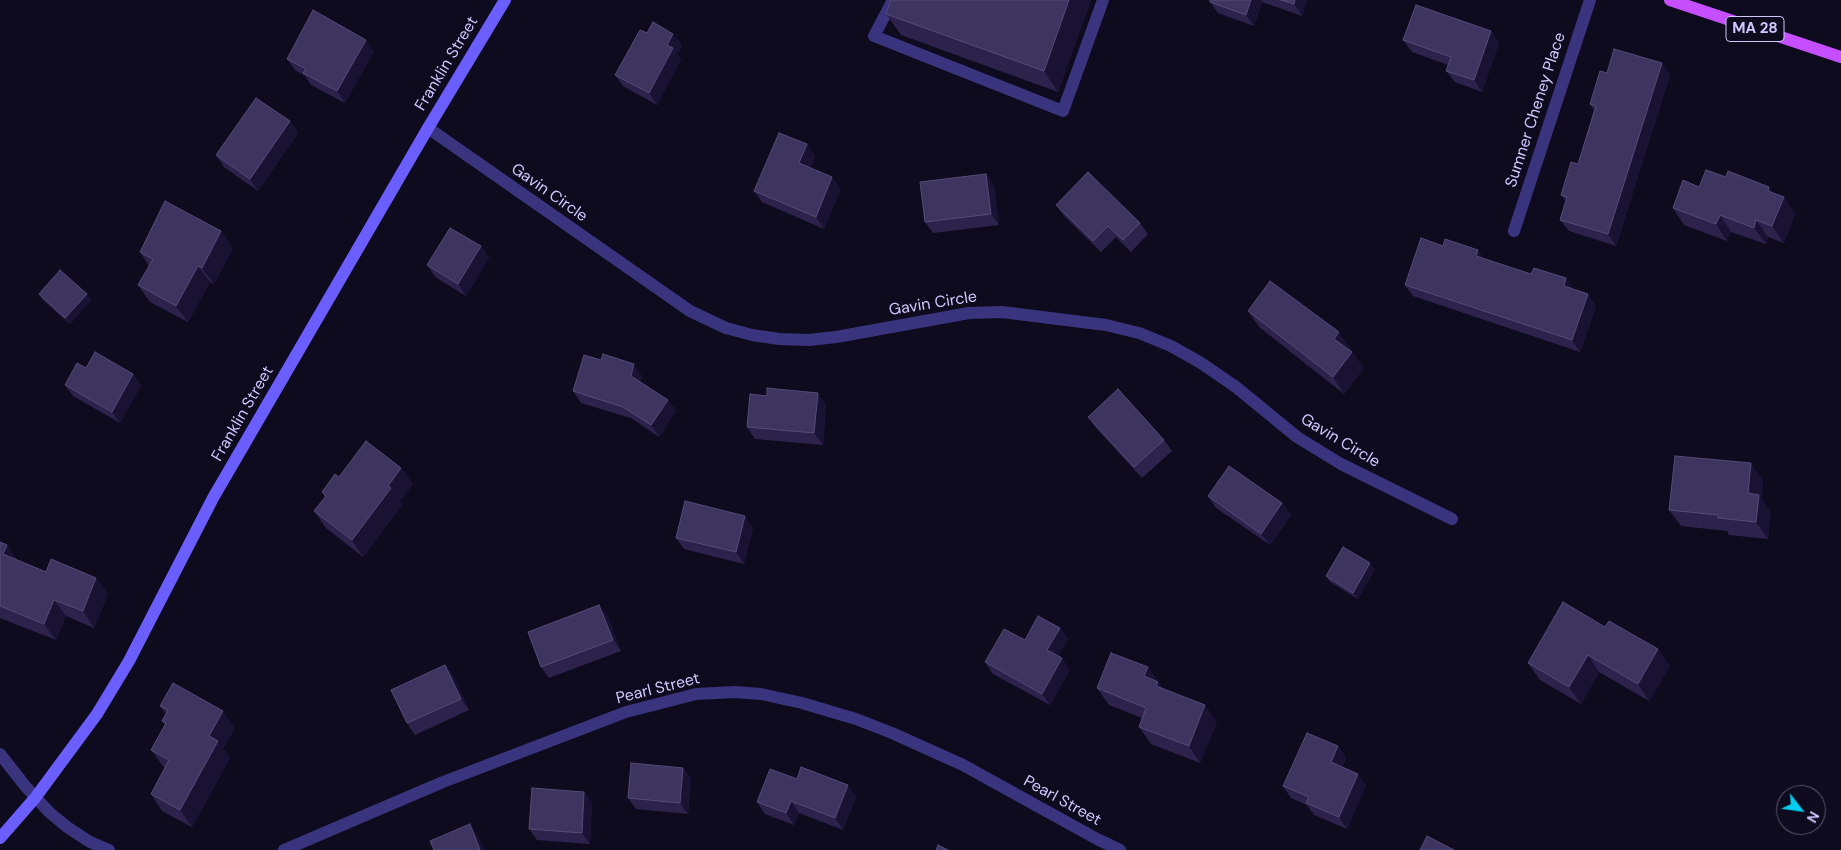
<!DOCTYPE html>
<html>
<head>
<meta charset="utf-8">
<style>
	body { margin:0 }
	#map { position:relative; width:1841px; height:850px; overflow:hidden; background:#0f0b1e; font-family:"DM Sans",sans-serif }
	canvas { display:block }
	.north { position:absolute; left:1776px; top:785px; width:50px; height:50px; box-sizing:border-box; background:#0f0b1e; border:1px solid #5c5678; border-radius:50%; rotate:120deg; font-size:14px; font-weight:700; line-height:20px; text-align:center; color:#d0c7ff }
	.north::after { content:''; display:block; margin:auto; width:18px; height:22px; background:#00cff2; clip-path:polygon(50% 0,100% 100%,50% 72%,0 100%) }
</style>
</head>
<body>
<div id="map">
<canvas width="1841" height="850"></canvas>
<div class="north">N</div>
</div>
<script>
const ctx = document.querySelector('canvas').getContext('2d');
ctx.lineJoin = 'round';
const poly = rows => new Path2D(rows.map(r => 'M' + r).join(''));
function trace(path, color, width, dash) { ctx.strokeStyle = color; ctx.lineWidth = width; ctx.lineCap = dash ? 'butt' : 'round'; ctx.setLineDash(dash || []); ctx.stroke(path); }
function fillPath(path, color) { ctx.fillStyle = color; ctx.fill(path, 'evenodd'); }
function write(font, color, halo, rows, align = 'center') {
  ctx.font = font + ' "DM Sans",sans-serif'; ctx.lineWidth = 5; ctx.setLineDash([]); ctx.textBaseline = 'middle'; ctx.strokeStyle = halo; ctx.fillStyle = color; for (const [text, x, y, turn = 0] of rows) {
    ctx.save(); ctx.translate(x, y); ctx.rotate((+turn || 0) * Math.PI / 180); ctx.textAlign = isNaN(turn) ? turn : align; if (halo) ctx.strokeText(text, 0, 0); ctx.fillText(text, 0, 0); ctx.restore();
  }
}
trace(poly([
	[893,0,874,36,1063,111,1103,0]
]), '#3a347e', 12);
trace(poly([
	[428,128,690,311,726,328,752,335,779,339,809,340,836,337,969,313,1002,312,1106,325,1139,333,1171,346,1201,363,1236,387,1297,437,1341,464,1452,519],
	[1514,231,1590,0],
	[0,754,26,787,49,812,67,827,90,842,109,850],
	[284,850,443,782,626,712,696,694,735,692,761,694,802,703,856,719,892,733,963,765,1097,839,1120,850]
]), '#3a347e', 12);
trace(poly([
	[0,838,35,798,97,714,129,661,213,498,428,128,505,0]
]), '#6a5eff', 12);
trace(poly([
	[1670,0,1841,57]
]), '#c54eff', 12);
fillPath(poly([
	[891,0,1091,0,1058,92,901,35,886,14],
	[1210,0,1307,0,1302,16,1262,2,1254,26,1218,13,1210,2],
	[1491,31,1499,43,1482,92,1455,82,1446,71,1448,65,1412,52,1403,40],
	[647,33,682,45,677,54,681,59,657,105,623,86,615,75],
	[374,51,345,103,311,85,305,76,295,70,287,59],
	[1607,73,1670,75,1616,246,1569,231,1560,220,1566,202,1561,195,1578,164,1594,110,1590,104],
	[290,121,298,133,258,191,224,167,216,155],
	[815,156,810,168,841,189,824,229,762,202,754,191],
	[986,174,994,186,999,225,933,233,925,222],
	[1699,187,1769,187,1774,194,1784,197,1795,214,1784,243,1768,237,1766,244,1731,232,1727,241,1684,225,1673,208],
	[1056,205,1140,223,1148,234,1131,252,1116,237,1101,252,1064,216],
	[221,231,233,248,214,284,210,282,188,322,150,302,138,285,149,266,140,252],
	[481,246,489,258,466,296,435,277,427,265],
	[1443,246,1483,258,1573,289,1596,306,1580,352,1413,296,1405,285],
	[39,294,87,294,91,300,70,324,43,300],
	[1248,311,1351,349,1350,350,1364,368,1344,394,1259,327],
	[86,368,133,374,141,386,120,423,73,396,65,385],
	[642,376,640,382,668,400,676,411,659,437,631,418,581,403,573,391],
	[826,404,823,445,755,439,747,427],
	[1088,417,1164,440,1172,451,1142,478,1096,428],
	[401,468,413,484,400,501,402,505,363,557,326,528,314,511,325,497,322,492,339,477],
	[1763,480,1761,498,1770,511,1768,539,1729,535,1727,531,1681,526,1669,510],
	[1208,496,1282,503,1291,515,1270,545,1216,508],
	[753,528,744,564,684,549,676,538],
	[0,542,17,560,46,572,96,578,108,594,94,628,66,616,56,640,0,618],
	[1375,569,1358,599,1330,582,1326,576],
	[608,617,621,651,549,678,541,667],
	[1605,627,1670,666,1649,701,1599,672,1581,704,1540,680,1528,663],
	[1060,628,1068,639,1058,656,1070,670,1050,705,993,674,985,662,1025,640],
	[445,665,454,677,469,710,415,735,407,723],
	[1148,667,1163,689,1217,722,1200,763,1151,744,1139,727,1142,718,1109,705,1097,688],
	[160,706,235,728,223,749,230,758,192,827,162,811,151,794,165,768,163,766,151,750,165,725,162,721,166,714],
	[1338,746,1346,758,1342,767,1366,785,1347,829,1314,815,1307,805,1291,798,1283,786],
	[683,768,691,779,688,814,636,809,628,798],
	[797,779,856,797,843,830,799,813,794,825,765,814,757,802],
	[584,792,592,803,590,844,537,840,529,829]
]), '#2c224c');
fillPath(poly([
	[1069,0,1091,0,1058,92,1044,71],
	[1251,0,1261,0,1262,2,1254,26,1246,15],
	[1295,0,1307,0,1302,16,1294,4],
	[1491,31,1499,43,1482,92,1474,80],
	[673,34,682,45,677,54,681,59,657,105,649,93,667,45],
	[366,40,374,51,345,103,337,91],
	[1662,63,1670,75,1616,246,1608,234],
	[290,121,298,133,258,191,250,179],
	[807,144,815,156,807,175,799,163],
	[986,174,994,186,999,225,991,214],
	[832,177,841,189,824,229,816,217],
	[1769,187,1781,203,1784,197,1795,214,1784,243,1772,226,1768,191],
	[1720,215,1731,232,1727,241,1716,224],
	[1756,220,1768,237,1766,244,1754,228],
	[221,231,233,248,214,284,202,268],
	[481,246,489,258,466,296,458,284],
	[1478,250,1486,262,1476,256],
	[198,266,210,282,188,322,176,306],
	[1566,278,1574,290,1564,286],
	[87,294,91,300,70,324,65,318],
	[1588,294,1596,306,1580,352,1572,340],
	[1339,332,1351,349,1346,355,1334,339],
	[1352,352,1364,368,1344,394,1333,377],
	[634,364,642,376,639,387,631,376],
	[133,374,141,386,120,423,112,412],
	[818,393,826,404,823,445,814,433],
	[668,400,676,411,659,437,651,425],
	[1751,463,1763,480,1761,498,1770,511,1768,539,1756,522,1748,493],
	[401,468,413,484,400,501,402,505,363,557,352,540,388,486],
	[1282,503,1291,515,1270,545,1261,534],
	[745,516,753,528,744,564,736,552],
	[7,545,19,562,3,554],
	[1370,563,1375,569,1358,599,1353,593],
	[96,578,108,594,94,628,83,611],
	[54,600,66,616,56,640,44,624],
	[599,605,608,617,621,651,613,640],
	[1060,628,1068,639,1055,662,1047,650],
	[1658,649,1670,666,1649,701,1638,684],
	[1588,655,1599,672,1581,704,1569,687],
	[1062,658,1070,670,1050,705,1042,694],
	[445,665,454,677,469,710,461,699],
	[1148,667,1170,698,1144,676],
	[1205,705,1217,722,1200,763,1189,746],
	[223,711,235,728,223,749,230,758,192,827,180,810,209,736],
	[1338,746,1346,758,1339,773,1331,762],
	[683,768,691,779,688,814,680,803],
	[1358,774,1366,785,1347,829,1339,817],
	[848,785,856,797,843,830,835,818],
	[584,792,592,803,590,844,582,833],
	[791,801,799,813,794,825,786,813],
	[470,824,478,836,484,850,480,850]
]), '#191232');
const building = poly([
	[891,0,1069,0,1044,71,886,14,891,0],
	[1210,0,1251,0,1246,15,1210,2,1210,0],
	[1281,0,1295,0,1294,4,1281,0],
	[1416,5,1491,31,1474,80,1446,71,1451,57,1403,40,1416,5],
	[313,10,366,40,337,91,303,73,306,69,287,59,313,10],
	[653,22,673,34,667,45,673,48,649,93,615,75,640,30,647,33,653,22],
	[1614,49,1662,63,1608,234,1560,220,1567,197,1561,195,1571,162,1578,164,1596,106,1590,104,1600,71,1607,73,1614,49],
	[256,98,290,121,250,179,216,155,256,98],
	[779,133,807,144,799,163,832,177,816,217,754,191,779,133],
	[1706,170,1726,177,1728,171,1769,187,1768,191,1784,197,1772,226,1756,220,1754,228,1720,215,1716,224,1673,208,1683,180,1699,187,1706,170],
	[1088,172,1140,223,1123,240,1108,226,1093,241,1056,205,1088,172],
	[986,174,991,214,925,222,920,182,986,174],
	[165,201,221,231,202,268,198,266,176,306,138,285,153,259,140,252,165,201],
	[450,228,481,246,458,284,427,265,450,228],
	[1421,238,1443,246,1445,239,1478,250,1476,256,1531,274,1534,268,1566,278,1564,286,1588,294,1572,340,1405,285,1421,238],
	[60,270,87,294,65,318,39,294,60,270],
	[1270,281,1339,332,1334,339,1352,352,1333,377,1248,311,1270,281],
	[95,352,133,374,112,412,65,385,77,363,86,368,95,352],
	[603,354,634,364,631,376,668,400,651,425,623,407,573,391,584,355,601,360,603,354],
	[767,388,818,393,814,433,747,427,750,394,767,396,767,388],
	[1118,389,1164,440,1134,467,1088,417,1118,389],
	[366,441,401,468,388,486,391,488,352,540,314,511,326,496,322,492,335,474,339,477,366,441],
	[1675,456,1751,463,1748,493,1759,495,1756,522,1718,518,1718,515,1669,510,1675,456],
	[1229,466,1282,503,1261,534,1208,496,1229,466],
	[685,501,745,516,736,552,676,538,685,501],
	[0,542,7,545,3,554,46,572,51,559,96,578,83,611,54,600,44,624,0,606,0,542],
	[1343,547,1370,563,1353,593,1326,576,1343,547],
	[1563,602,1605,627,1609,621,1658,649,1638,684,1588,655,1569,687,1528,663,1563,602],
	[599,605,613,640,541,667,528,632,599,605],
	[1038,616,1060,628,1047,650,1062,658,1042,694,985,662,1004,629,1025,640,1038,616],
	[1111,653,1148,667,1144,676,1158,682,1156,686,1205,705,1189,746,1139,727,1146,708,1097,688,1111,653],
	[445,665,461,699,407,723,391,690,445,665],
	[173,683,223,711,209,736,218,741,180,810,151,794,169,760,151,750,166,723,162,721,168,710,160,706,173,683],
	[1307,733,1338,746,1331,762,1358,774,1339,817,1306,803,1309,797,1283,786,1307,733],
	[631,763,683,768,680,803,628,798,631,763],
	[801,767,848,785,835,818,791,801,786,813,757,802,770,769,797,779,801,767],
	[532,788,584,792,582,833,529,829,532,788],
	[470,824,480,850,434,850,430,841,470,824],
	[1427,836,1454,850,1420,850,1427,836],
	[938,845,948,850,936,850,938,845]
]);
fillPath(building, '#3e3460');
trace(building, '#554b79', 1);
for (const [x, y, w] of [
	[1755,29,58]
]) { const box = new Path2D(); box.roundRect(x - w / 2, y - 12.5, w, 25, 4); ctx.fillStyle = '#0f0b1e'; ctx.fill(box); trace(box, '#d0c7ff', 1); }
write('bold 15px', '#d0c7ff', null, [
	["MA 28",1755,29]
]);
write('16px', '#d0c7ff', '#0f0b1e', [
	["Franklin Street",447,64,-59],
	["Sumner Cheney Place",1536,110,-72],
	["Gavin Circle",549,193,35],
	["Gavin Circle",933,304,-9],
	["Franklin Street",243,414,-60],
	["Gavin Circle",1340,441,31],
	["Pearl Street",658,689,-14],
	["Pearl Street",1062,801,29]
]);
</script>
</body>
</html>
